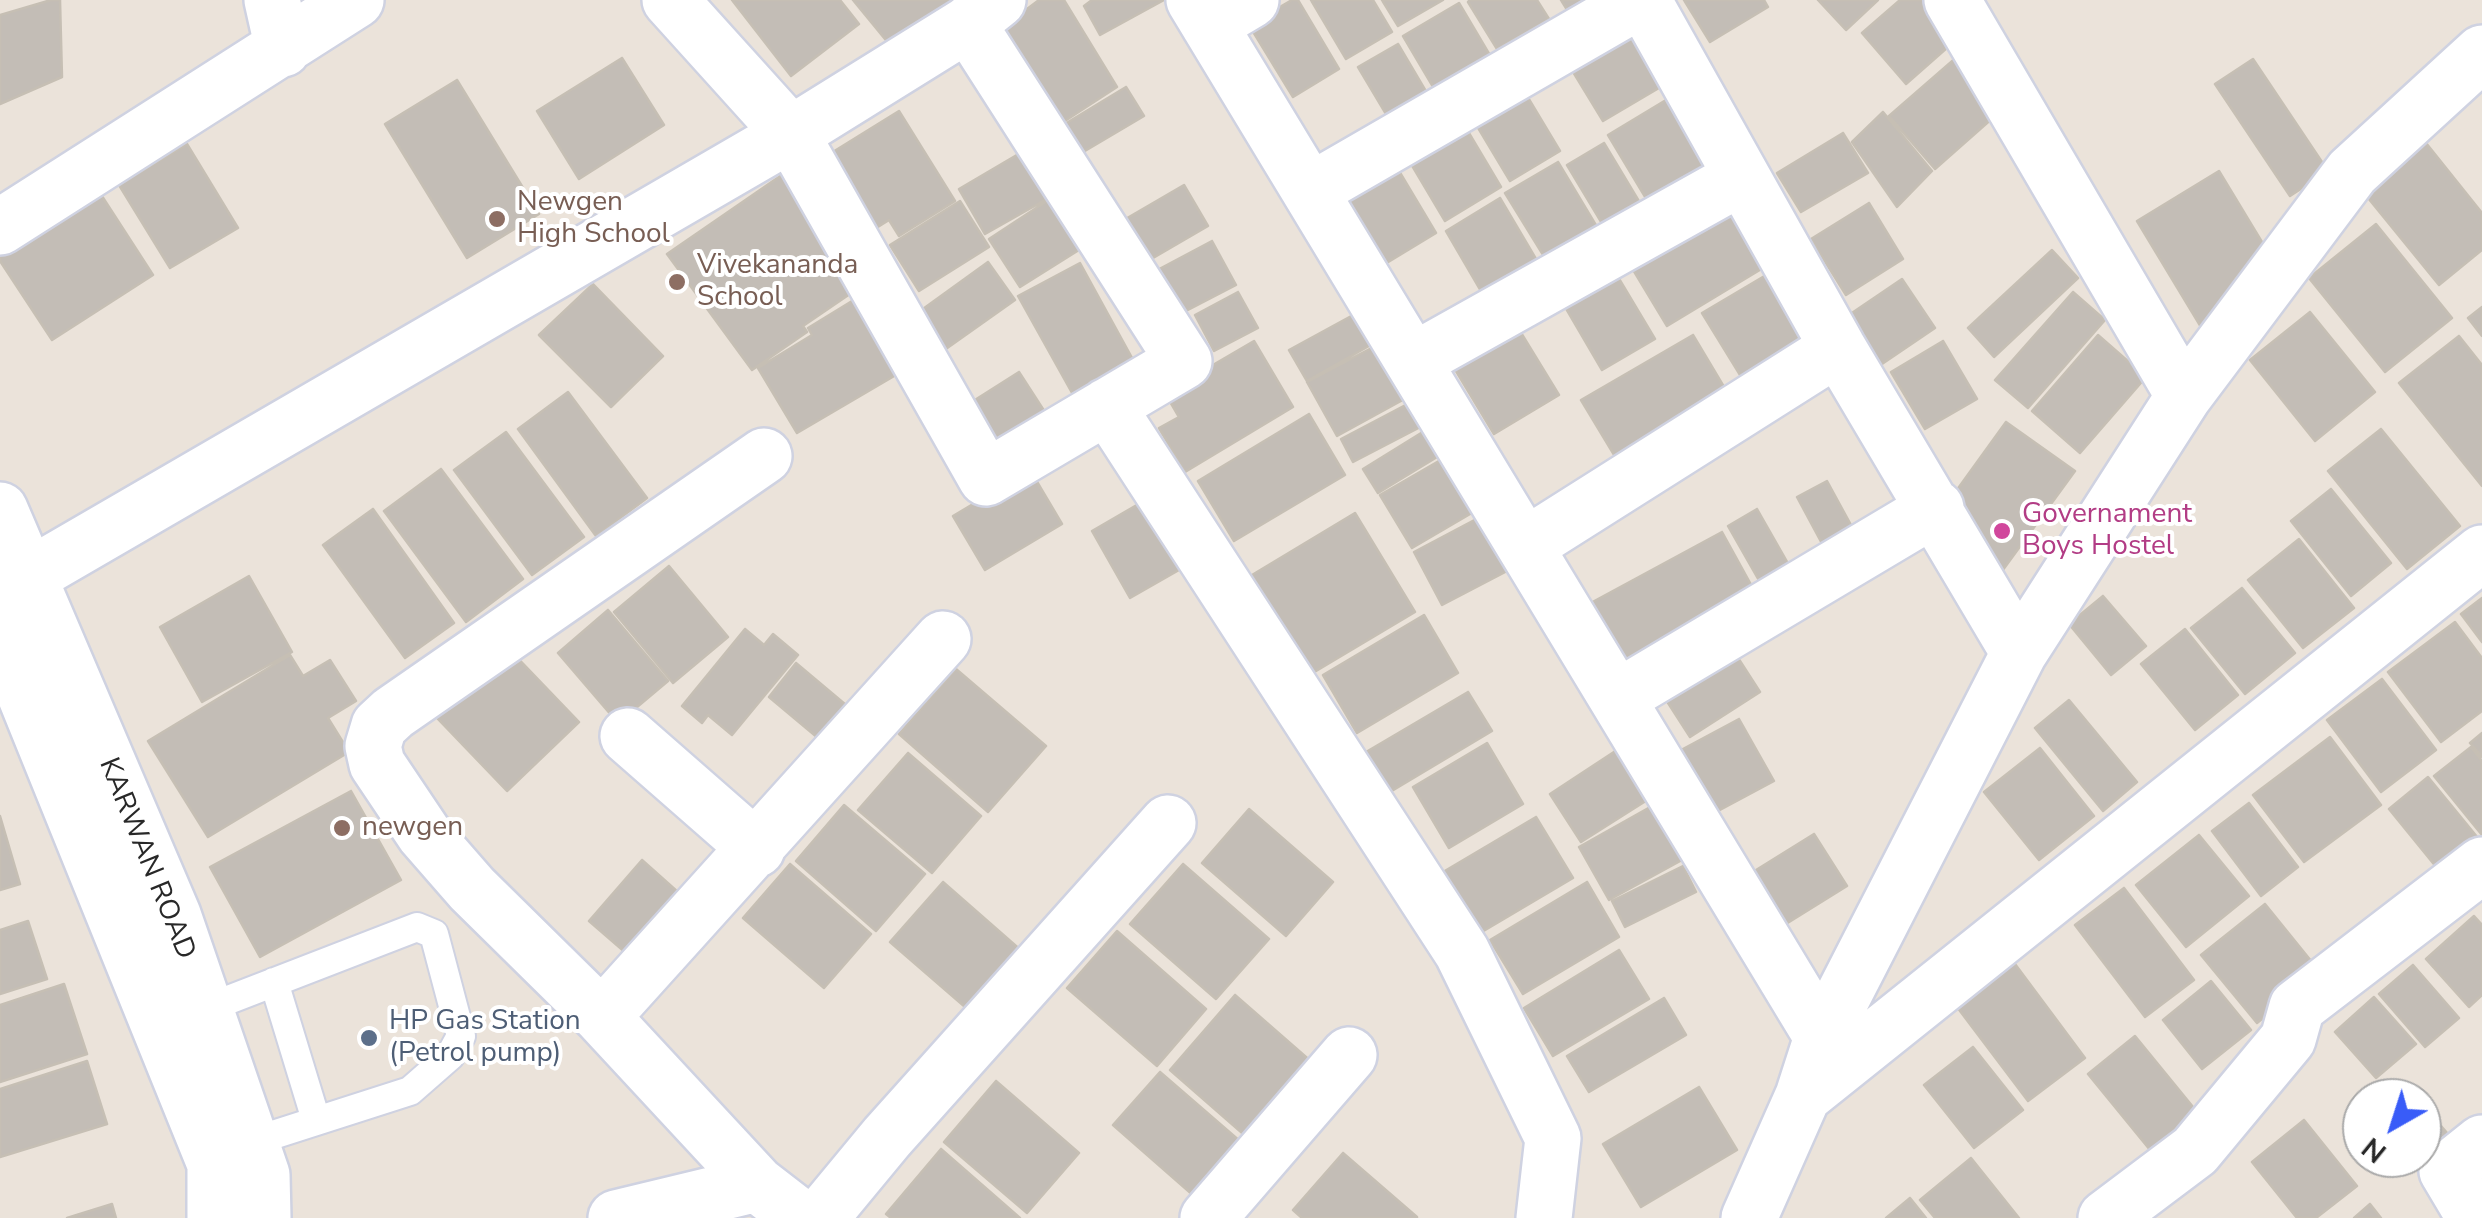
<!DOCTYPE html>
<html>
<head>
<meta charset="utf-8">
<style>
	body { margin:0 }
	#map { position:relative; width:2482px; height:1218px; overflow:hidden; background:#ebe3da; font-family:"Nunito Sans",sans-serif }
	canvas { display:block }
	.north { position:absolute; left:2342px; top:1078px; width:100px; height:100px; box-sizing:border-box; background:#fff; border:2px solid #a9a9a9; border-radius:50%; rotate:219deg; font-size:28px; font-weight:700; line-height:40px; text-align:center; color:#282828 }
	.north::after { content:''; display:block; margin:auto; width:35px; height:45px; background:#395cf8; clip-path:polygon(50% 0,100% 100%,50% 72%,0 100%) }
</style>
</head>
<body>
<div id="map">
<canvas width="2482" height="1218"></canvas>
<div class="north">N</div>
</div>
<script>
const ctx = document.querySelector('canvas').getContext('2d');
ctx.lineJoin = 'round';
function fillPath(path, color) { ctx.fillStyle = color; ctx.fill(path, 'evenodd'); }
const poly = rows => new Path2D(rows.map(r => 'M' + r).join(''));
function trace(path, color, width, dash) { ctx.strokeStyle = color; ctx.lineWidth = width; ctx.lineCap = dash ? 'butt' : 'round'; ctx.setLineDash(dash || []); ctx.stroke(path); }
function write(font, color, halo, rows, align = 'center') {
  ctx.font = font + ' "Nunito Sans",sans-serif'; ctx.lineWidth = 8; ctx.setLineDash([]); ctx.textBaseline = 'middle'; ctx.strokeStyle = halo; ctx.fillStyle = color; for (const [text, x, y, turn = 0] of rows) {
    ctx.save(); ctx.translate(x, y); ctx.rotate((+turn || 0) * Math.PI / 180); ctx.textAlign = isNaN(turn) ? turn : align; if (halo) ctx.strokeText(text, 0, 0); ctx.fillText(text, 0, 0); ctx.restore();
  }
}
const building = poly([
	[51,0,60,0,62,77,0,104,0,15,51,0],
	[732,0,840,0,859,24,791,76,732,0],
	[853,0,951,0,957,8,894,50,853,0],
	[1039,0,1064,0,1117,87,1051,130,991,36,1039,0],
	[1092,0,1164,0,1100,35,1084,6,1092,0],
	[1292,0,1298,0,1339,69,1293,97,1249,25,1292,0],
	[1311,0,1373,0,1392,32,1346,59,1311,0],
	[1382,0,1443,0,1398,26,1382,0],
	[1470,0,1537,0,1549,19,1497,49,1468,2,1470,0],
	[1561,0,1598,0,1571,16,1561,0],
	[1684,0,1764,0,1768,7,1710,42,1684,0],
	[1818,0,1878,0,1846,30,1818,0],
	[1900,0,1937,0,1965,32,1906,84,1862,33,1900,0],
	[1459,3,1501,74,1445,107,1403,36,1459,3],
	[1626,20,1664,85,1603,121,1564,57,1626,20],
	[1398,44,1434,105,1395,129,1358,67,1398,44],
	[1958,56,2004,108,1935,169,1889,116,1958,56],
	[622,58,664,125,579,179,537,111,622,58],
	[2253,59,2328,171,2290,196,2215,84,2253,59],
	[1515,76,1560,151,1510,181,1465,106,1515,76],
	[457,80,539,214,467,258,385,124,457,80],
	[1126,87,1144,116,1073,158,1055,130,1126,87],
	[1666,100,1708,171,1650,205,1608,135,1666,100],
	[899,111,955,201,899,236,889,220,873,230,828,155,899,111],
	[1883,112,1932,171,1897,207,1852,142,1883,112],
	[1460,118,1501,187,1445,221,1404,152,1460,118],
	[1843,133,1868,173,1801,212,1777,173,1843,133],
	[1604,143,1643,208,1606,230,1567,165,1604,143],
	[2426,143,2482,213,2482,250,2439,285,2364,193,2426,143],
	[187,144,238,228,170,268,119,185,187,144],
	[1027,149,1054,195,985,234,959,189,1027,149],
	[1558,162,1597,227,1545,258,1505,193,1558,162],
	[1396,166,1436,233,1380,267,1340,199,1396,166],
	[789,170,866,283,803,326,807,332,752,370,667,254,789,170],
	[2219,171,2271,257,2235,278,2247,299,2201,327,2137,221,2219,171],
	[1184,185,1208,226,1141,265,1117,224,1184,185],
	[1065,189,1098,238,1020,287,989,239,1065,189],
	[98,190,153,275,52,340,0,261,0,253,98,190],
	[1500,198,1536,259,1481,291,1446,231,1500,198],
	[1727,198,1768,265,1667,326,1626,258,1727,198],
	[960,201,989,247,919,291,890,245,960,201],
	[1869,203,1903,259,1846,295,1811,239,1869,203],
	[2376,224,2452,318,2385,372,2309,278,2376,224],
	[1212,241,1236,285,1184,312,1175,295,1162,302,1148,275,1212,241],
	[2052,250,2078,278,1994,357,1968,328,2052,250],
	[988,262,1015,300,943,351,916,314,988,262],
	[1609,262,1655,339,1602,370,1557,293,1609,262],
	[1080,263,1137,367,1076,400,1018,296,1080,263],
	[1778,268,1819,338,1745,383,1702,313,1778,268],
	[1902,279,1935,328,1879,366,1846,317,1902,279],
	[593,284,663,356,611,407,539,335,593,284],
	[1238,292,1258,328,1214,351,1195,315,1238,292],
	[2073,292,2105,320,2028,408,1995,380,2073,292],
	[857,298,901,372,797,433,758,368,812,335,808,328,857,298],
	[2482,307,2482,336,2468,318,2482,307],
	[1366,308,1383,338,1307,381,1289,350,1366,308],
	[2310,312,2375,392,2315,441,2250,360,2310,312],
	[1515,323,1559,395,1494,434,1450,361,1515,323],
	[1693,335,1730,397,1619,463,1581,400,1693,335],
	[2098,335,2146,377,2080,453,2032,411,2098,335],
	[2459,336,2482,365,2482,486,2399,383,2459,336],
	[1254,341,1293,407,1185,472,1159,428,1179,417,1165,393,1254,341],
	[1943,341,1977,399,1925,429,1891,372,1943,341],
	[1381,343,1410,396,1337,436,1307,382,1381,343],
	[1019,372,1052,423,999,457,967,405,1019,372],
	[568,392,647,498,596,536,518,429,568,392],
	[1417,399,1430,422,1353,462,1341,439,1417,399],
	[1309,414,1345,475,1234,541,1198,481,1309,414],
	[2006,422,2075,471,1989,589,1941,512,2006,422],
	[2381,429,2460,526,2407,569,2328,471,2381,429],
	[1426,430,1442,454,1378,493,1363,469,1426,430],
	[506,432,584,537,532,575,454,470,506,432],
	[1451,454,1482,507,1412,548,1380,495,1451,454],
	[441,469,523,579,466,622,384,511,441,469],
	[1030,470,1062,524,985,570,953,516,1030,470],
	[1827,481,1863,547,1833,564,1797,497,1827,481],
	[2331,489,2391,563,2351,596,2291,521,2331,489],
	[1154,495,1193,562,1130,598,1092,531,1154,495],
	[373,509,454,623,405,658,323,545,373,509],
	[1757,509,1798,581,1769,598,1728,526,1757,509],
	[1355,513,1415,612,1311,674,1252,575,1355,513],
	[1482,516,1511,569,1442,605,1414,552,1482,516],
	[1722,532,1760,601,1626,675,1587,605,1722,532],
	[2299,539,2354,608,2303,648,2248,580,2299,539],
	[669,566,728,637,673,683,614,612,669,566],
	[249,576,292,652,202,702,160,627,249,576],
	[2242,588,2295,653,2245,694,2191,628,2242,588],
	[2103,596,2146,646,2111,675,2069,624,2103,596],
	[2482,598,2482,642,2461,614,2482,598],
	[608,610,668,681,618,723,558,653,608,610],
	[1424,615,1458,673,1357,733,1323,675,1424,615],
	[2455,622,2482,658,2482,711,2441,742,2388,672,2455,622],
	[745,629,764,645,773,634,798,655,732,735,708,715,702,723,682,706,745,629],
	[2185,629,2238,695,2195,730,2141,664,2185,629],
	[1731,647,1760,692,1690,737,1661,692,1731,647],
	[509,649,579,722,507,791,437,718,509,649],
	[290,655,303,676,330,660,356,701,328,718,349,752,208,837,148,741,290,655],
	[796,663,846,705,818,738,769,697,796,663],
	[956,669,1046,746,988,812,899,734,956,669],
	[2382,679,2436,750,2381,792,2327,720,2382,679],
	[1468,692,1492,731,1385,795,1361,755,1468,692],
	[2069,700,2137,782,2103,811,2035,728,2069,700],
	[1739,719,1774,781,1703,819,1668,757,1739,719],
	[2482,733,2482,757,2470,743,2482,733],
	[2330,737,2381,805,2304,862,2253,795,2330,737],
	[1487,743,1523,804,1449,848,1413,787,1487,743],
	[2471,747,2482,761,2482,835,2434,776,2471,747],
	[1620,748,1652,797,1581,842,1550,794,1620,748],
	[2040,748,2094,816,2039,860,1984,792,2040,748],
	[908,753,981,816,932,873,858,810,908,753],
	[2428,777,2482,843,2446,879,2389,809,2428,777],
	[351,791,401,880,260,957,210,867,351,791],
	[2249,803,2298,867,2261,896,2212,831,2249,803],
	[844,805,925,874,876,931,796,861,844,805],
	[1652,806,1682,860,1609,900,1579,847,1652,806],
	[1249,809,1333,882,1286,936,1202,863,1249,809],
	[0,816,20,884,0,890,0,816],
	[1536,817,1573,878,1475,936,1438,875,1536,817],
	[1814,834,1847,886,1773,932,1740,880,1814,834],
	[2199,835,2249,896,2186,947,2136,885,2199,835],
	[642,860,679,893,626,953,589,921,642,860],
	[790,864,871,934,824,988,743,918,790,864],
	[1183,864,1269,939,1216,999,1130,924,1183,864],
	[1683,866,1696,892,1625,927,1612,901,1683,866],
	[943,882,1024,953,972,1013,890,942,943,882],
	[1587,882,1619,937,1523,994,1490,940,1587,882],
	[2124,888,2194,980,2145,1017,2075,925,2124,888],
	[2265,904,2320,972,2257,1023,2201,955,2265,904],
	[2474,916,2482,925,2482,995,2469,1007,2426,959,2474,916],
	[28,921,47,979,0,994,0,930,28,921],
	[1117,931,1206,1009,1157,1066,1067,988,1117,931],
	[1619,950,1649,999,1553,1056,1524,1008,1619,950],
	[2012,960,2085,1058,2028,1101,1954,1003,2012,960],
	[2413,965,2459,1018,2425,1047,2379,994,2413,965],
	[2211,981,2251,1030,2202,1069,2163,1020,2211,981],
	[64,984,87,1054,0,1082,0,1005,64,984],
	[1235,995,1322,1071,1257,1146,1170,1070,1235,995],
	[2374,997,2416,1044,2376,1078,2335,1032,2374,997],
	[1664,998,1686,1035,1589,1092,1567,1056,1664,998],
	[2135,1036,2202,1118,2155,1156,2088,1074,2135,1036],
	[1973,1047,2023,1110,1974,1148,1924,1085,1973,1047],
	[87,1061,107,1124,0,1157,0,1089,87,1061],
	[1160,1072,1249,1149,1202,1203,1113,1125,1160,1072],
	[996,1081,1079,1153,1027,1213,944,1142,996,1081],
	[1699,1087,1737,1150,1641,1207,1603,1144,1699,1087],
	[2408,1088,2417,1098,2397,1098,2408,1088],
	[2422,1104,2448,1134,2422,1156,2422,1104],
	[2304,1120,2357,1186,2316,1218,2297,1218,2252,1162,2304,1120],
	[941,1149,1020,1218,891,1218,886,1214,941,1149],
	[1343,1153,1417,1217,1417,1218,1302,1218,1293,1210,1343,1153],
	[1971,1158,2019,1218,1935,1218,1920,1200,1971,1158],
	[1910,1198,1926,1218,1886,1218,1910,1198],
	[112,1204,116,1218,67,1218,112,1204],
	[2370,1204,2381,1218,2354,1218,2370,1204]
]);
fillPath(building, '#c3bdb6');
trace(building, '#c6bfb4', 2.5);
const lane = poly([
	[274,982,316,1120],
	[205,1009,417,927,434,934,461,1036,450,1056,410,1091,251,1142]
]);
const street = poly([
	[272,0,283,49],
	[670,0,791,134,986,478,1184,361,968,24],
	[1194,0,1822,1037],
	[1643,0,1838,348,2019,653],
	[1952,0,2184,396],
	[1209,25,1251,0],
	[1310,191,1641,0],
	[0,227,356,0],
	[1413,361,1742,177],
	[1107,406,1462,952,1553,1138,1544,1218],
	[764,456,393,713,379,726,373,746,377,764,424,834,472,889,602,1017,757,1184,801,1218],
	[1525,546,1838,348],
	[0,593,791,134,968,24,998,0],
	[1617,698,1936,508],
	[628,736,757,849],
	[602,1017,943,639],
	[1803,1096,2482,553],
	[616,1218,757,1184],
	[820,1218,887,1137,1168,823],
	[1208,1218,1349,1055],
	[1749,1218,1803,1096,1822,1037,2019,653,2184,396,2352,172,2482,53],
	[2106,1218,2195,1151,2288,1039,2297,1007,2482,865],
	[2475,1218,2447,1171,2482,1143]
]);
const secondary = poly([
	[0,510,173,915,262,1175,263,1218],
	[0,633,215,1164,215,1218]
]);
trace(lane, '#cfd2e1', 32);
trace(street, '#cfd2e1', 60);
trace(secondary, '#cfd2e1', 60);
trace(lane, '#fff', 28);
trace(street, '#fff', 55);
trace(secondary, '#fff', 55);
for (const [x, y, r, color] of [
	[497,219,10,"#8d6e63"],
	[677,282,10,"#8d6e63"],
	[2002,531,10,"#d1479c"],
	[342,828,10,"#8d6e63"],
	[369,1038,10,"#5c6f8a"]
]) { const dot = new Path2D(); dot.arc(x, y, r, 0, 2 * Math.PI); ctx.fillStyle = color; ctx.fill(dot); trace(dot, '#fff', 4); }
write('28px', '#785e54', '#fff', [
	["Newgen",517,203],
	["High School",517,235],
	["Vivekananda",697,266],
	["School",697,298],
	["newgen",362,828]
], 'left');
write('28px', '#b23c85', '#fff', [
	["Governament",2022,515],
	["Boys Hostel",2022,547]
], 'left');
write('28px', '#282828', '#fff', [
	["KARWAN ROAD",146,859,68]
]);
write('28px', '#4e5e75', '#fff', [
	["HP Gas Station",389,1022],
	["(Petrol pump)",389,1054]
], 'left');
</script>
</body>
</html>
